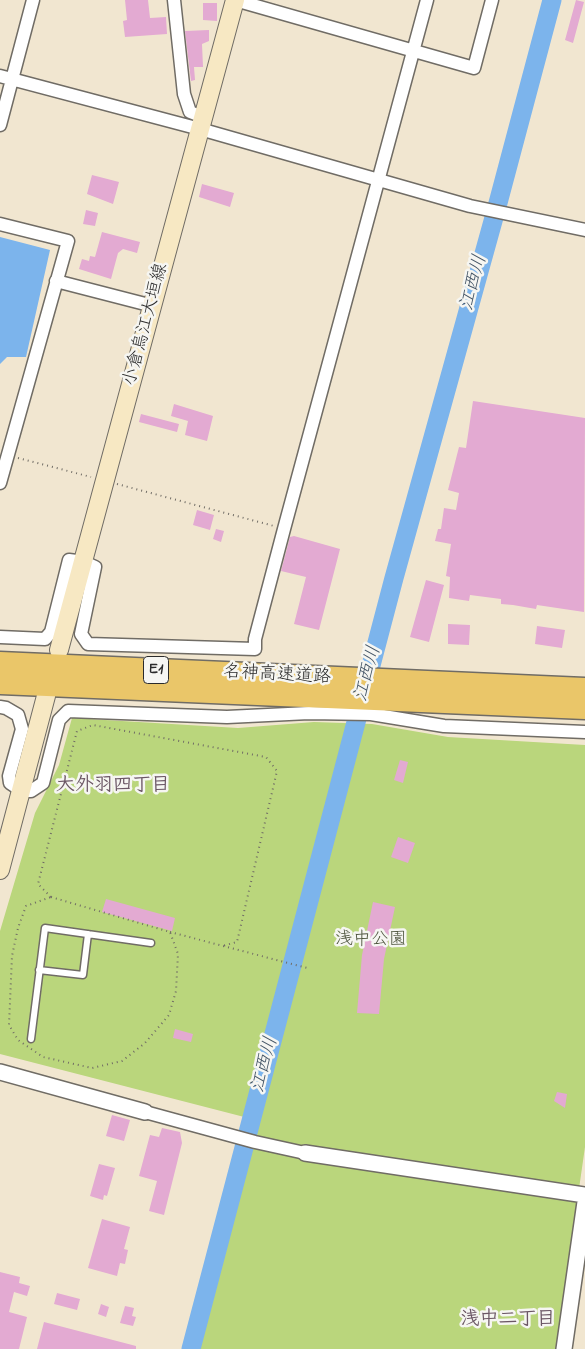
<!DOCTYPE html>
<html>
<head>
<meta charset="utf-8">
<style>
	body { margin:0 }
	canvas { display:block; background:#f1e6d0 }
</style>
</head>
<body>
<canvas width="585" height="1349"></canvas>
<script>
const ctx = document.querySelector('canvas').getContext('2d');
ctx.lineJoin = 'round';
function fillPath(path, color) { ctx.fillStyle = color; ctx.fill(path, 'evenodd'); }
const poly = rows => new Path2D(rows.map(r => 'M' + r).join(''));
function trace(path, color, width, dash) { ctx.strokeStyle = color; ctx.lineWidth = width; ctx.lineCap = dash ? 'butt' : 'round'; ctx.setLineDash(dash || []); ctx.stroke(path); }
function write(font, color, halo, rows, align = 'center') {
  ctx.font = font + ' "Indie Flower","Klee One",sans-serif'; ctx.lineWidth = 5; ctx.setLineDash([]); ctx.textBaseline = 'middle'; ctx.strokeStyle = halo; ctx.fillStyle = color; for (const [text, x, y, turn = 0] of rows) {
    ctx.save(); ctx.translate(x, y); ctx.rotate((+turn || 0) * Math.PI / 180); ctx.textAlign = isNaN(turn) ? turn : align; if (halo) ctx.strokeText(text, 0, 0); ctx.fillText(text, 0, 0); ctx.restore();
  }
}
fillPath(poly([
	[72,718,238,728,314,722,372,724,448,737,585,745,585,1147,556,1349,191,1349,252,1119,0,1054,0,931,35,813,59,765]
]), '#bad67c');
fillPath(poly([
	[0,237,50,250,26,357,7,357,0,364]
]), '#7cb4ec');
trace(poly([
	[191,1349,394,578,498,203,552,0]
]), '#7cb4ec', 19);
fillPath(poly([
	[125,0,148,0,150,18,166,17,167,34,125,37,123,21,127,20],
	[576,0,584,2,573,43,565,40],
	[203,3,217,3,217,21,203,20],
	[209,30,209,41,202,44,203,67,194,67,195,80,191,81,185,31],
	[92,175,119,182,113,204,87,194],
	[202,184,234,193,230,207,199,197],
	[86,210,98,213,95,226,83,224],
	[102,232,140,242,137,253,123,249,118,253,111,279,79,269,82,259,89,261,90,256,95,257],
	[473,401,585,418,584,612,537,605,536,609,513,605,501,604,501,599,470,595,469,601,449,598,450,577,446,576,451,544,435,541,438,529,441,529,444,508,456,510,459,493,448,490,459,447,466,448],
	[174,404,213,416,207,441,185,435,188,421,171,416],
	[141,414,179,424,177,432,139,422],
	[197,510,214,515,210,530,193,525],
	[216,529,224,531,221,542,213,539],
	[294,536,340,549,319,630,294,624,306,577,281,571,290,537],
	[426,580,444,585,429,642,410,637],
	[448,624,470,625,469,645,448,644],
	[537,626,565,630,562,648,535,644],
	[400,760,408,762,403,783,394,780],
	[398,837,415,843,408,863,391,857],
	[106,899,175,918,172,931,102,912],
	[373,902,395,907,384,959,379,1014,357,1013,362,955],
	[175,1029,193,1034,191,1042,173,1038],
	[557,1092,567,1094,565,1108,554,1101],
	[112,1115,130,1120,124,1141,106,1136],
	[162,1128,180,1132,182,1143,164,1215,149,1211,157,1181,139,1176,150,1135,159,1137],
	[99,1164,115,1168,107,1196,104,1195,103,1200,90,1196],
	[102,1219,130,1227,124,1249,128,1250,125,1264,120,1263,117,1276,88,1268],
	[0,1272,20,1277,19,1283,30,1286,27,1296,14,1292,9,1312,27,1317,19,1349,0,1349],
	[57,1293,80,1299,77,1310,54,1304],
	[101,1304,109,1307,106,1317,98,1314],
	[125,1306,134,1308,132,1316,136,1317,133,1326,120,1323],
	[44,1322,136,1346,136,1349,37,1349]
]), '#e3aad2');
const service = poly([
	[39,970,83,975,88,934],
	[31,1039,45,928,151,943]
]);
const minor = poly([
	[174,0,184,94,190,112,203,117],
	[235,0,474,68,492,0],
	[0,76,200,129,470,206,585,230],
	[0,125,33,0],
	[0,224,68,241,0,483],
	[56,281,153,306],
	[0,637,45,639,51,632,69,560,84,562,95,567,81,634,88,644,255,649,255,639,284,529,427,0],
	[0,707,6,708,18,715,22,729,9,776,10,783,22,791,31,791,43,783,59,720,68,711,227,717,309,713,371,714,444,726,585,732],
	[145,1112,255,1142,305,1153]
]);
const tertiary = poly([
	[0,1072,145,1112],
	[305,1153,585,1195],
	[564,1349,585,1202]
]);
const secondary = poly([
	[59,650,235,0],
	[0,870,46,696]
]);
const motorway = poly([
	[0,663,585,689],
	[0,683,585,708]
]);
trace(service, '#706c65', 9);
trace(minor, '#706c65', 15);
trace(tertiary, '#706c65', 18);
trace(secondary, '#706c65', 20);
trace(motorway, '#706c65', 25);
trace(poly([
	[18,458,91,477],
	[117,484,274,526],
	[51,897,38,884,77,731,93,725,266,757,277,771,262,835,237,942,222,946],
	[51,897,170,932,178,954,176,991,169,1015,145,1043,122,1061,92,1068,43,1057,18,1040,9,1025,12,956,18,928,26,906,51,897],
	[170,932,307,968]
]), '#706c65', 2, [1, 4]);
trace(service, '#fff', 6);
trace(minor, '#fff', 12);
trace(tertiary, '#fff', 15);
trace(secondary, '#f7e8c3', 18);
trace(motorway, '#eac669', 22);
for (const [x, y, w] of [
	[156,670,25]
]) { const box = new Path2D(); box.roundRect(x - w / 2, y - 13.5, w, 27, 4); ctx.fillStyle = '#f6f6f2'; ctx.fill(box); trace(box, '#2b2b2b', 1); }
write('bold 16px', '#2b2b2b', null, [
	["E1",156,670]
]);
write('18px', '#2b2b2b', '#f6f6f2', [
	["小倉烏江大垣線",147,325,-75],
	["名神高速道路",277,676,3]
]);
write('18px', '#4f563f', '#f6f6f2', [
	["浅中公園",371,941]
]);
write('italic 19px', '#435465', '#f6f6f2', [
	["江西川",475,283,-75],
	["江西川",369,674,-75],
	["江西川",266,1065,-75]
]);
write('bold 19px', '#6b5765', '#f6f6f2', [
	["大外羽四丁目",113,787],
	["浅中二丁目",508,1321]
]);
</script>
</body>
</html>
